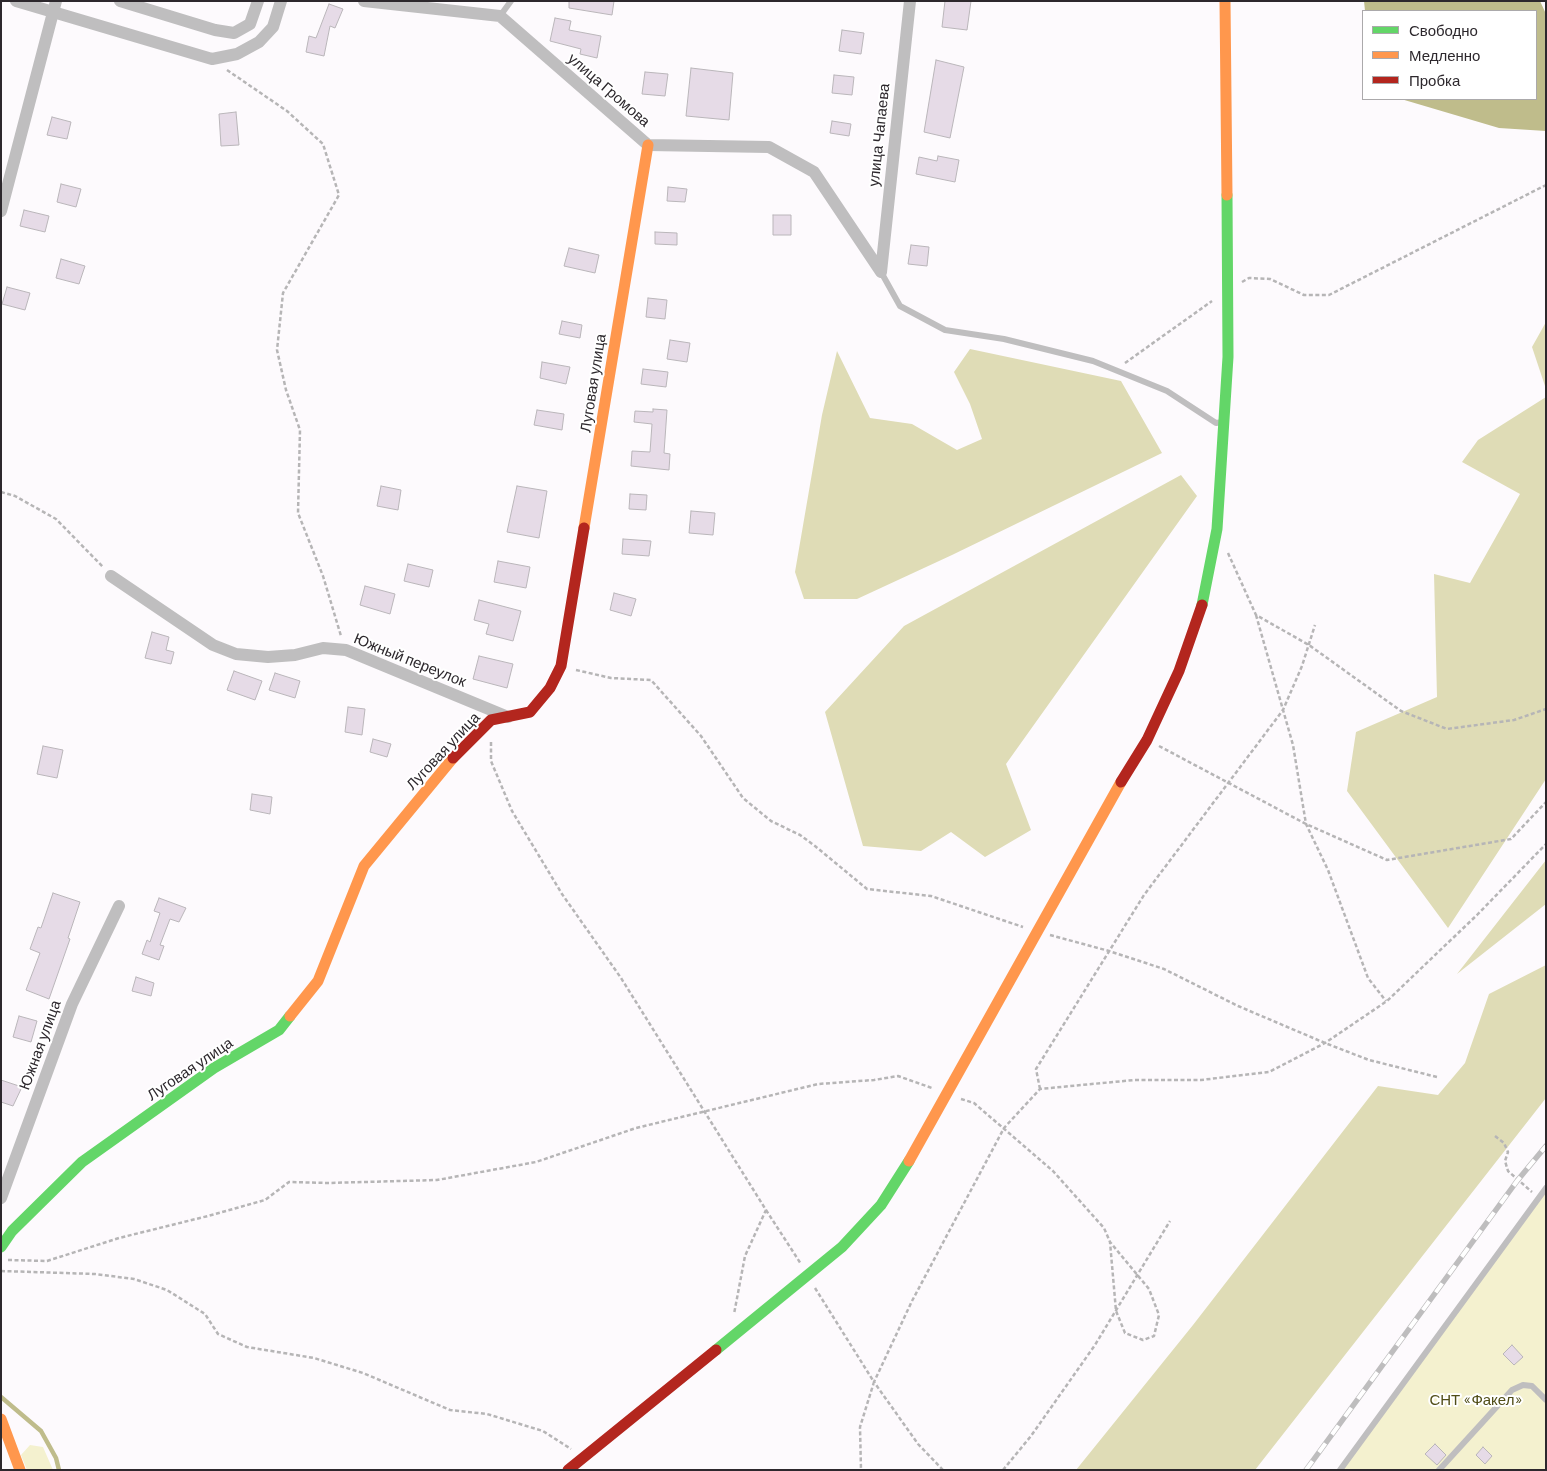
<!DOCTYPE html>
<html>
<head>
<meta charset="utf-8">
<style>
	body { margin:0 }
	#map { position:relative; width:1547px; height:1471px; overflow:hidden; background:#fdfafd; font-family:Barlow,sans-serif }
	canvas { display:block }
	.frame { position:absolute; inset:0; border:2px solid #2d282d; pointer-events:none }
	.legend { position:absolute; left:1362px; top:10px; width:175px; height:90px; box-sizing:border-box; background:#fff; border:1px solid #aba9ab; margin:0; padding:6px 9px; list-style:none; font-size:15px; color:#2d282d }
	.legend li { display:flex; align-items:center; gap:10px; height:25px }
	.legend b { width:25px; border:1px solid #aba9ab }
</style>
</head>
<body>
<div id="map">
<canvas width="1547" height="1471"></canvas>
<div class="frame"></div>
<ul class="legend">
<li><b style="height:6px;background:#63d668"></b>Свободно</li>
<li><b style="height:6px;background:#ff974d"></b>Медленно</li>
<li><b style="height:6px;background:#b3261e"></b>Пробка</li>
</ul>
</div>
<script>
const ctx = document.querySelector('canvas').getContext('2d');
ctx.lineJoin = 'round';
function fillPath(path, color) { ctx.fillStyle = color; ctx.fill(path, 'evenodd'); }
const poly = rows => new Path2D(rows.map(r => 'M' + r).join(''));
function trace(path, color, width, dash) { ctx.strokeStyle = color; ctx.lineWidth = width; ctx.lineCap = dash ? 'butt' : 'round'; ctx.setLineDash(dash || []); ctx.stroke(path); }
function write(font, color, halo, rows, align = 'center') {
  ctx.font = font + ' Barlow,sans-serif'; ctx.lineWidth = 4; ctx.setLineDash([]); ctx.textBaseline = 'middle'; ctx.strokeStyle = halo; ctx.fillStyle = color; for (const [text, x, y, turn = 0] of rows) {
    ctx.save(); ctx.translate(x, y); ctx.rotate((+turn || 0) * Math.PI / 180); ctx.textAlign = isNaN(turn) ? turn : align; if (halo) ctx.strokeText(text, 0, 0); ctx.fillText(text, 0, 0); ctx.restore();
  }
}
fillPath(poly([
	[1546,1188,1546,1470,1340,1470],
	[30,1445,43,1447,53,1470,27,1470,21,1455]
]), '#f4f1cf');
fillPath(poly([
	[1546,322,1546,389,1532,347],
	[970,349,1121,381,1162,453,952,555,857,599,804,599,795,572,822,415,837,351,870,418,912,424,957,450,982,439,970,404,954,372],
	[1546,397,1546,779,1448,928,1347,791,1356,732,1437,697,1434,574,1470,583,1520,494,1462,462,1478,440],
	[1181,475,1197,496,1006,764,1031,830,985,857,951,832,921,851,863,846,825,712,904,626],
	[1546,860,1546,904,1457,974],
	[1546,965,1546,1098,1255,1470,1076,1470,1193,1325,1378,1086,1438,1095,1465,1063,1489,994]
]), '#dfdcb6');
fillPath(poly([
	[1364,1,1540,1,1546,14,1546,131,1499,128,1401,99,1536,99,1536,11,1365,11]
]), '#bfbc8b');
trace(poly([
	[1,1397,41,1431,56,1458,59,1470]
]), '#bfbc8b', 4.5);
const building = poly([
	[569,1,614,1,612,15,569,8,569,1],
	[945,1,971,1,967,30,942,27,945,1],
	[329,4,343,9,335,28,330,26,324,56,306,52,309,36,316,38,329,4],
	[555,18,571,21,569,30,601,36,597,58,580,54,581,49,550,41,555,18],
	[842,30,864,33,861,54,839,51,842,30],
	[936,60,964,67,950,138,924,132,936,60],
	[691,68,733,73,729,120,686,116,691,68],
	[645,72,668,74,665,96,642,94,645,72],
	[834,75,854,77,852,95,832,93,834,75],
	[236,112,239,145,221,146,219,114,236,112],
	[52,117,71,122,67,139,47,135,52,117],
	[832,121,851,124,849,136,830,133,832,121],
	[938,156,959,160,955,182,916,174,919,157,937,161,938,156],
	[61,184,81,189,76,207,57,202,61,184],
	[668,187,687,189,685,202,667,201,668,187],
	[24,210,49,216,45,232,20,226,24,210],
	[773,215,791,215,791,235,773,235,773,215],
	[655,232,677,233,677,245,655,244,655,232],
	[911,245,929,247,927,266,908,264,911,245],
	[569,248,599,255,595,273,564,266,569,248],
	[61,259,85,266,79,284,56,278,61,259],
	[7,287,30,293,25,310,2,304,7,287],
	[648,298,667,300,665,319,646,317,648,298],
	[562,321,582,325,580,338,559,334,562,321],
	[670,340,690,343,687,362,667,359,670,340],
	[542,362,570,367,566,384,540,378,542,362],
	[643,369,668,372,666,387,641,384,643,369],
	[653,409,667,410,664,453,670,454,669,470,631,466,632,451,650,452,652,424,634,422,635,411,653,412,653,409],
	[537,410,564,414,562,430,534,425,537,410],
	[381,486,401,490,398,510,377,506,381,486],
	[517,486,547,491,539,538,507,532,517,486],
	[630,494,647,495,646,510,629,509,630,494],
	[691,511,715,513,713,535,689,533,691,511],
	[623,539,651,541,649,556,622,554,623,539],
	[498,561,530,567,526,588,494,582,498,561],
	[408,564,433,570,429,587,404,581,408,564],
	[365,586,395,594,390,614,360,605,365,586],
	[614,593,636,599,631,616,610,610,614,593],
	[479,600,521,611,513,641,486,634,489,624,474,620,479,600],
	[152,632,169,637,166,650,174,652,171,664,145,658,152,632],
	[479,656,513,664,507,688,473,679,479,656],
	[234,671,262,681,255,700,227,690,234,671],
	[275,673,300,681,295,698,269,690,275,673],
	[348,707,365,709,362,735,345,732,348,707],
	[373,739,391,744,387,757,370,752,373,739],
	[43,746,63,750,57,778,37,774,43,746],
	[252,794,272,797,270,814,250,810,252,794],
	[53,893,80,902,68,938,70,939,49,999,26,990,40,953,30,949,38,927,41,928,53,893],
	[159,898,186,908,179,922,170,919,160,945,164,946,159,960,142,954,147,940,150,942,160,913,154,911,159,898],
	[136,977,154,983,151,996,132,991,136,977],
	[19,1016,37,1021,31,1042,13,1037,19,1016],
	[1,1080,22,1087,13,1106,1,1102,1,1080],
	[1512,1345,1523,1357,1514,1365,1503,1354,1512,1345],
	[1435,1444,1446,1455,1437,1465,1425,1454,1435,1444],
	[1483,1447,1492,1456,1485,1464,1476,1455,1483,1447]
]);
fillPath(building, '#e6dbe7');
trace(building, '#bab6ba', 1);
trace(poly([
	[227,70,287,111,323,144,339,195,283,293,277,350,286,390,300,430,298,513,323,576,341,636],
	[1242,282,1249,278,1270,279,1304,295,1329,295,1546,185],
	[1125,363,1212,301],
	[1,492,15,496,56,519,103,567],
	[1228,553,1256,615,1309,645,1401,711,1447,729,1514,720,1546,709],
	[1256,615,1293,745,1306,824,1328,870,1368,978,1386,1001],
	[576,670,611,678,651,680,701,736,743,798,771,821,800,835,815,846,867,889,931,896,1023,927],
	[491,742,491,761,512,811,562,894,621,978,766,1210,745,1256,734,1314],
	[1159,746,1306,824,1387,860,1511,839,1546,802],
	[1050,935,1109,951,1164,969,1238,1006,1325,1043,1369,1060,1437,1077],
	[1040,1089,1036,1069,1144,895,1283,710,1302,666,1315,625],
	[961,1099,974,1103,1053,1171,1104,1228,1110,1242,1149,1289,1159,1315,1154,1336,1143,1340,1125,1333,1116,1311,1110,1242],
	[1495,1136,1504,1143,1508,1152,1505,1161,1508,1171,1532,1192],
	[766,1210,801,1264],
	[8,1260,47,1261,119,1238,208,1216,265,1200,289,1182,328,1183,437,1180,536,1162,636,1128,818,1084,874,1080,898,1076,932,1088],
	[1,1271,95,1274,134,1279,167,1290,205,1314,218,1334,247,1347,314,1358,363,1373,450,1410,487,1414,543,1431,571,1449],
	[815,1288,874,1382,860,1427,861,1470],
	[943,1470,918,1444,874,1382,912,1301,1004,1128,1040,1089,1134,1080,1201,1080,1269,1072,1325,1043,1387,1001,1477,915,1546,844],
	[1003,1470,1031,1436,1095,1345,1170,1221]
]), '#b6b5b6', 2.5, [4, 2.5]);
trace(poly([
	[500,16,511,1],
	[881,272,900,306,945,330,1004,339,1093,361,1167,391,1216,423,1223,422],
	[1340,1470,1546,1188],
	[1439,1470,1512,1390,1523,1385,1532,1386,1546,1400]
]), '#bfbebf', 6);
trace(poly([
	[16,1,212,59,237,54,259,42,273,27,281,1],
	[120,1,215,30,234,33,250,24,258,1],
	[364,1,500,16,648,145,769,147,814,172,881,272],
	[1,211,56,1],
	[881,272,910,1],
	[111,576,213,645,236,654,268,657,295,655,323,648,346,650,508,717],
	[1,1198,72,1004,119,906]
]), '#bfbebf', 12);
trace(poly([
	[1202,605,1217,529,1228,357,1227,195],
	[1,1247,12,1231,82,1162,214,1068,279,1030,290,1016],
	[716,1350,842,1247,881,1205,909,1161]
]), '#63d668', 11);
trace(poly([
	[1225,1,1227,195],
	[584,528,648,145],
	[290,1016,318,981,364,866,453,758],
	[909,1161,1121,782],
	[1,1419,20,1470]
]), '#ff974d', 11);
trace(poly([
	[453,758,491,720,530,712,550,688,561,666,584,528],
	[1121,782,1147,740,1179,671,1202,605],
	[568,1470,716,1350]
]), '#b3261e', 11);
const rail = poly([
	[1306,1470,1517,1181,1546,1146]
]);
trace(rail, '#bebdbe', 5.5);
trace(rail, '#fff', 4, [11]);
write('15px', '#2d282d', '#fff', [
	["улица Громова",609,90,41],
	["улица Чапаева",879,135,-84],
	["Луговая улица",593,383,-81],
	["Южный переулок",410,660,22],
	["Луговая улица",443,751,-47],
	["Южная улица",40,1045,-70],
	["Луговая улица",190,1069,-34]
]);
write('15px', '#504d17', '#fff', [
	["СНТ «Факел»",1476,1400]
]);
</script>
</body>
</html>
